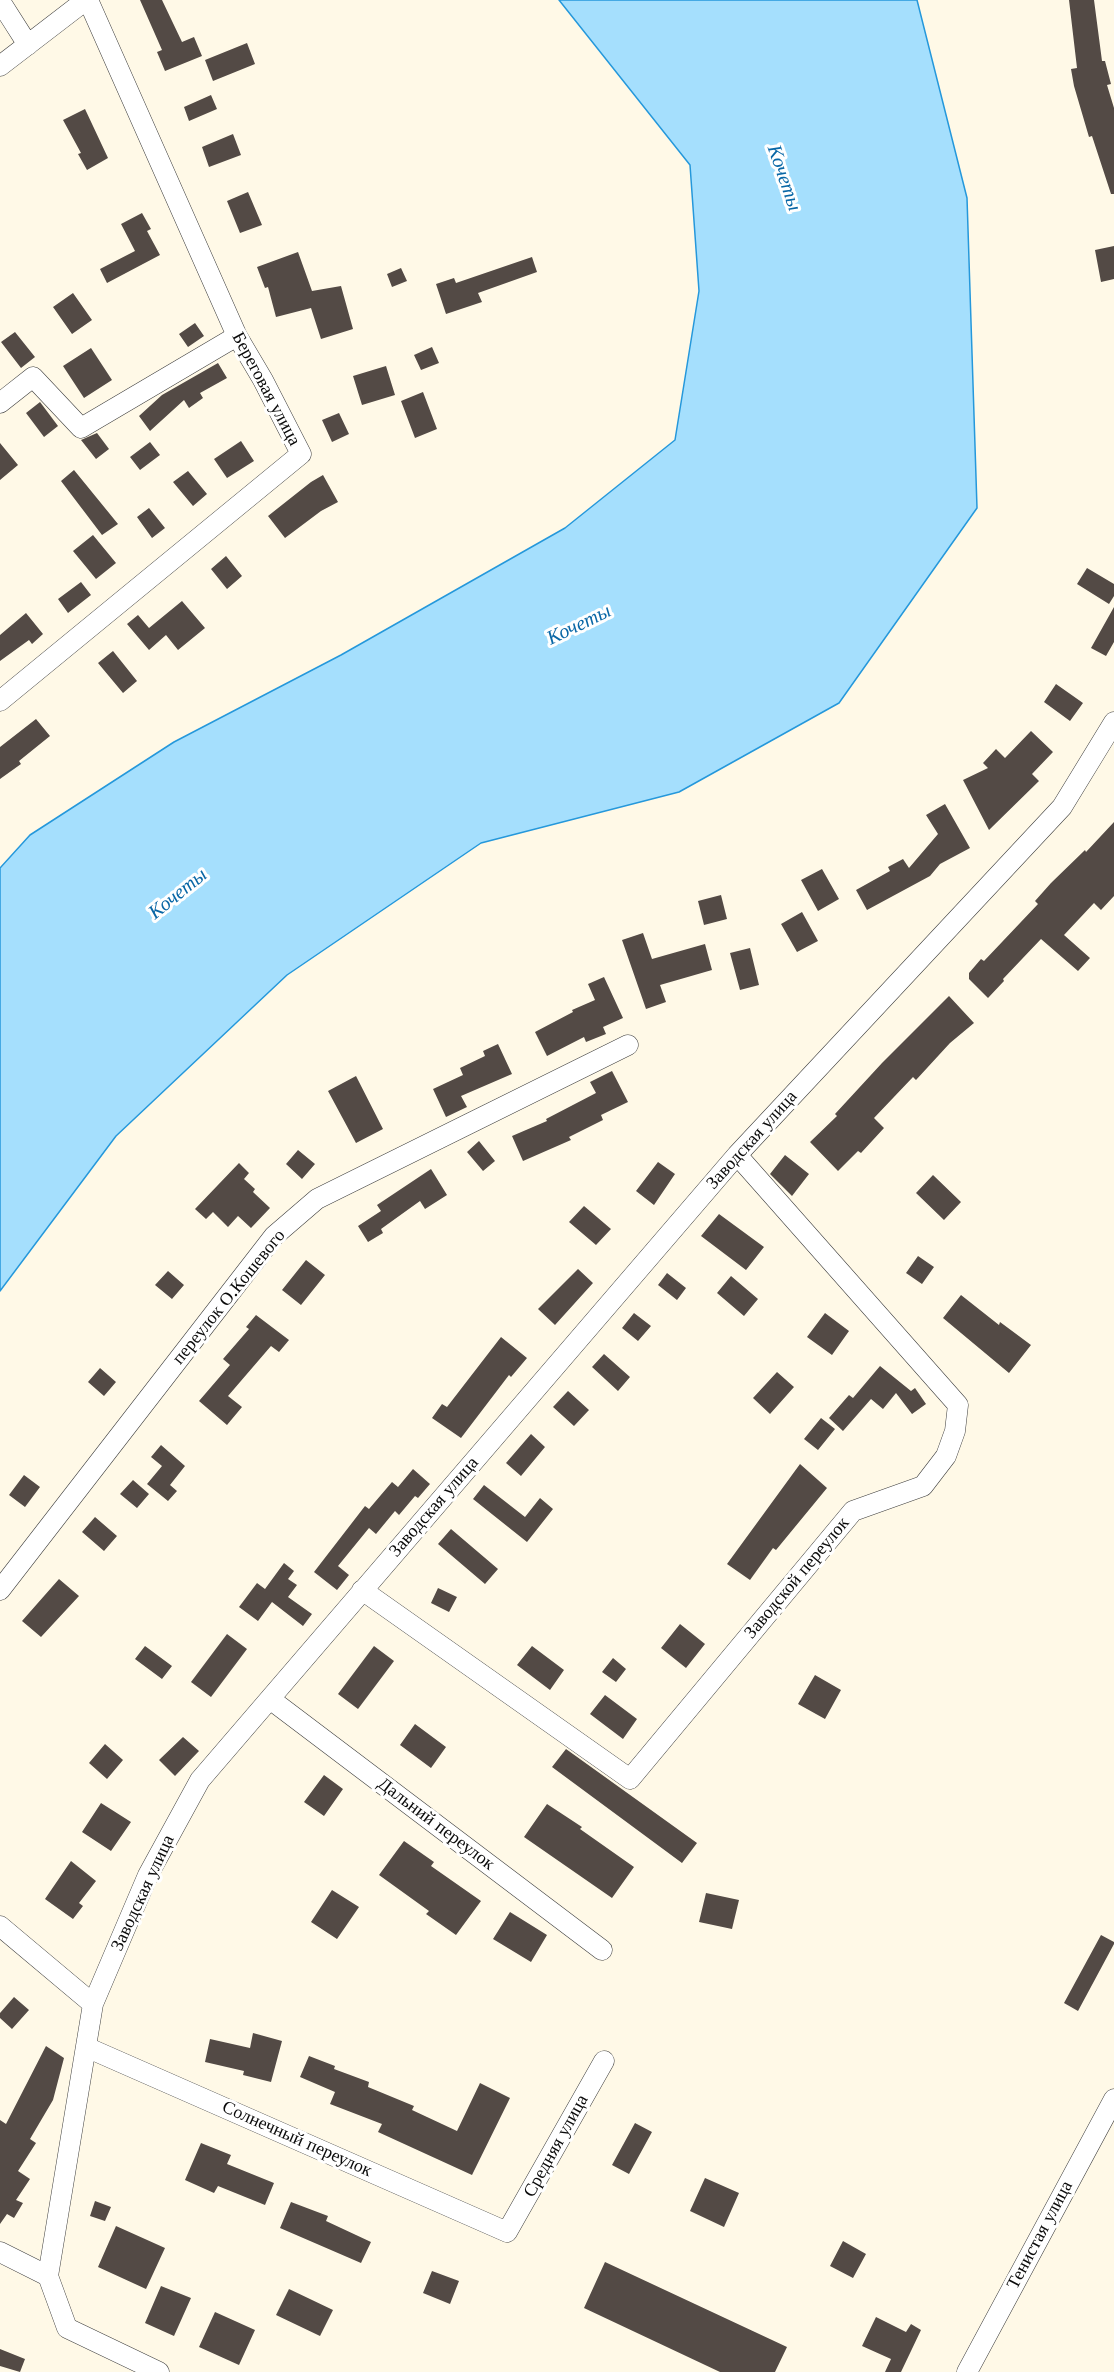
<!DOCTYPE html>
<html>
<head>
<meta charset="utf-8">
<style>
	body { margin:0 }
	canvas { display:block; background:#fff9e7 }
</style>
</head>
<body>
<canvas width="1114" height="2372"></canvas>
<script>
const ctx = document.querySelector('canvas').getContext('2d');
ctx.lineJoin = 'round';
function fillPath(path, color) { ctx.fillStyle = color; ctx.fill(path, 'evenodd'); }
const poly = rows => new Path2D(rows.map(r => 'M' + r).join(''));
function trace(path, color, width, dash) { ctx.strokeStyle = color; ctx.lineWidth = width; ctx.lineCap = dash ? 'butt' : 'round'; ctx.setLineDash(dash || []); ctx.stroke(path); }
function write(font, color, halo, rows, align = 'center') {
  ctx.font = font + ' "Libre Baskerville",serif'; ctx.lineWidth = 6; ctx.setLineDash([]); ctx.textBaseline = 'middle'; ctx.strokeStyle = halo; ctx.fillStyle = color; for (const [text, x, y, turn = 0] of rows) {
    ctx.save(); ctx.translate(x, y); ctx.rotate((+turn || 0) * Math.PI / 180); ctx.textAlign = isNaN(turn) ? turn : align; if (halo) ctx.strokeText(text, 0, 0); ctx.fillText(text, 0, 0); ctx.restore();
  }
}
const water = poly([
	[559,0,917,0,967,198,977,508,839,703,679,792,481,843,287,975,116,1136,0,1291,0,868,30,835,174,742,341,655,565,528,675,440,699,291,690,165,559,0]
]);
fillPath(water, '#a5dffd');
trace(water, '#2598db', 1.5);
fillPath(poly([
	[140,0,162,0,182,42,194,37,202,56,165,71,157,52,162,50],
	[1069,0,1094,0,1102,61,1105,61,1111,84,1107,85,1114,108,1114,194,1111,194,1092,136,1089,137,1074,86,1071,69,1077,68],
	[247,43,255,64,213,81,205,60],
	[211,95,217,109,189,121,184,107],
	[85,109,108,158,87,170,78,154,81,153,63,120],
	[233,134,241,155,209,167,202,147],
	[248,192,262,225,240,233,227,201],
	[142,213,151,229,147,231,160,255,107,283,100,269,135,251,121,224],
	[1114,246,1114,279,1101,282,1095,250],
	[298,252,312,291,341,286,353,329,321,339,311,308,276,317,268,287,265,288,257,267],
	[532,257,537,272,478,293,482,302,446,314,436,284,454,278,456,283],
	[401,268,407,281,392,287,387,274],
	[73,293,92,320,72,334,53,307],
	[195,323,204,336,188,347,179,334],
	[15,332,35,357,21,368,1,342],
	[432,347,439,363,421,370,414,355],
	[91,348,112,380,84,398,63,366],
	[218,363,227,378,200,393,203,398,189,408,184,400,150,431,139,416,162,395],
	[386,366,395,395,362,405,353,376],
	[423,392,437,429,415,438,401,401],
	[40,402,58,426,44,437,26,413],
	[339,413,349,434,332,442,322,420],
	[97,433,109,449,96,459,81,440],
	[241,441,254,461,227,478,214,459],
	[150,442,160,455,140,470,130,457],
	[0,443,18,465,0,480],
	[74,470,118,524,102,535,61,481],
	[188,471,207,494,193,506,173,482],
	[323,475,338,502,321,511,285,538,268,516,311,482],
	[149,508,165,528,152,538,137,517],
	[93,535,116,563,96,579,73,551],
	[226,556,242,576,227,589,211,569],
	[1087,568,1114,584,1114,596,1109,604,1077,584],
	[81,582,91,595,68,613,58,599],
	[182,601,205,628,178,650,166,635,149,650,127,624,138,615,149,628],
	[1114,607,1114,642,1106,656,1091,648],
	[26,613,43,634,32,644,29,640,0,661,0,635],
	[113,651,137,681,123,693,98,663],
	[1056,684,1083,703,1070,721,1044,702],
	[36,719,50,736,19,761,21,764,0,779,0,747],
	[1031,731,1053,752,1032,774,1039,781,989,830,963,780,988,768,983,763,996,749,1005,758],
	[945,804,970,848,940,864,930,876,867,910,856,890,890,871,888,867,903,859,909,868,938,834,926,815],
	[1114,822,1114,896,1101,910,1094,903,1064,935,1090,958,1078,971,1041,939,1003,979,1004,981,988,998,969,979,969,973,981,959,984,961,1038,904,1035,901,1051,883,1085,850,1086,852],
	[822,869,839,899,818,911,801,880],
	[721,895,727,919,704,925,698,901],
	[802,912,818,941,797,952,781,924],
	[643,933,652,959,705,944,712,970,660,985,666,1002,646,1009,622,940],
	[750,948,759,985,740,990,730,953],
	[604,977,623,1018,603,1027,606,1034,586,1042,584,1037,547,1056,535,1032,573,1012,572,1010,595,1000,588,984],
	[949,996,974,1023,950,1043,916,1080,913,1077,874,1118,884,1128,861,1153,858,1151,838,1171,810,1142,837,1116,835,1114,882,1063],
	[498,1044,512,1074,461,1096,467,1107,446,1117,433,1089,463,1075,460,1068,485,1056,483,1051],
	[612,1071,628,1102,601,1115,603,1120,569,1137,571,1140,523,1161,512,1136,547,1121,546,1119,596,1093,590,1082],
	[356,1076,383,1129,356,1143,328,1091],
	[479,1141,495,1161,483,1171,467,1152],
	[298,1150,315,1164,302,1179,286,1164],
	[785,1155,809,1174,792,1196,770,1174],
	[658,1162,675,1174,654,1205,636,1191],
	[239,1163,249,1173,244,1179,255,1189,253,1192,270,1208,251,1228,238,1216,228,1227,213,1212,206,1219,195,1209],
	[431,1169,447,1195,425,1209,420,1201,381,1229,383,1233,368,1242,358,1226,381,1211,377,1205],
	[933,1175,961,1202,944,1220,916,1193],
	[584,1206,611,1229,596,1245,569,1222],
	[719,1214,764,1247,746,1270,701,1236],
	[918,1256,934,1267,922,1284,906,1273],
	[306,1260,325,1275,301,1305,282,1290],
	[578,1269,593,1283,555,1325,538,1309],
	[168,1271,184,1285,172,1299,155,1285],
	[667,1273,686,1288,677,1300,658,1285],
	[731,1276,758,1299,744,1316,717,1293],
	[961,1295,999,1325,1000,1322,1031,1345,1009,1373,943,1318],
	[634,1313,651,1326,638,1341,622,1328],
	[825,1313,849,1331,832,1355,807,1337],
	[256,1315,289,1340,279,1352,271,1346,228,1396,242,1407,227,1425,199,1401,230,1365,223,1359,249,1329,246,1327],
	[501,1337,527,1358,511,1377,509,1375,461,1438,432,1418,442,1404,447,1407],
	[604,1354,630,1377,618,1391,592,1367],
	[880,1366,911,1391,915,1388,926,1404,912,1414,896,1393,883,1409,871,1399,843,1431,829,1418,849,1395,853,1398],
	[100,1368,116,1382,104,1396,88,1382],
	[777,1372,794,1387,770,1414,753,1398],
	[568,1391,589,1410,574,1426,553,1407],
	[821,1418,835,1429,818,1450,804,1439],
	[531,1434,545,1447,521,1476,506,1463],
	[161,1445,185,1466,170,1485,177,1491,168,1501,147,1484,162,1466,151,1457],
	[800,1464,827,1488,776,1550,773,1548,750,1580,727,1564],
	[413,1469,430,1484,418,1498,415,1496,399,1515,395,1511,376,1534,369,1528,338,1566,349,1575,337,1590,314,1572,365,1506,369,1509,392,1482,398,1487],
	[24,1475,40,1487,25,1507,9,1495],
	[133,1480,149,1494,137,1508,120,1494],
	[484,1485,525,1517,540,1498,553,1509,527,1542,473,1499],
	[95,1517,117,1536,104,1551,82,1532],
	[451,1529,498,1569,485,1584,438,1544],
	[284,1563,294,1571,288,1579,297,1585,288,1597,312,1614,303,1626,272,1602,258,1621,239,1607,257,1583,265,1589],
	[59,1579,79,1596,41,1637,22,1621],
	[438,1588,457,1597,449,1612,431,1603],
	[680,1624,705,1644,686,1668,661,1648],
	[227,1634,247,1649,211,1697,191,1682],
	[145,1646,172,1666,162,1679,135,1659],
	[374,1646,394,1661,358,1709,338,1694],
	[532,1646,564,1670,550,1690,517,1665],
	[613,1658,626,1669,616,1682,602,1672],
	[815,1675,841,1690,825,1719,798,1704],
	[605,1695,637,1719,623,1739,590,1714],
	[415,1724,446,1747,431,1768,400,1745],
	[183,1737,199,1751,175,1776,159,1760],
	[105,1744,123,1760,107,1779,89,1763],
	[566,1749,697,1843,682,1863,552,1767],
	[324,1775,343,1789,324,1816,304,1802],
	[101,1803,131,1822,111,1851,82,1832],
	[547,1804,582,1827,580,1829,634,1867,612,1898,524,1837],
	[404,1841,434,1862,431,1866,481,1901,456,1935,426,1914,429,1911,379,1875],
	[71,1861,96,1881,79,1903,83,1906,73,1919,45,1899],
	[332,1890,359,1907,337,1939,311,1922],
	[706,1893,739,1900,732,1929,699,1922],
	[510,1912,547,1935,531,1962,493,1939],
	[1101,1935,1114,1942,1114,1944,1078,2011,1064,2003],
	[14,1997,29,2010,12,2029,0,2018,0,2013],
	[253,2033,282,2041,271,2082,243,2075,244,2071,205,2062,210,2039,250,2048],
	[46,2046,64,2058,53,2100,30,2139,36,2143,18,2171,30,2179,16,2200,23,2203,14,2218,7,2214,0,2224,0,2120,6,2124],
	[309,2056,335,2066,334,2069,369,2082,368,2087,414,2106,412,2110,457,2131,480,2083,510,2098,472,2175,378,2132,382,2124,330,2104,335,2092,300,2077],
	[635,2123,652,2132,629,2174,612,2165],
	[201,2143,231,2155,227,2164,274,2183,265,2205,218,2186,214,2193,185,2180],
	[705,2178,739,2193,724,2227,690,2211],
	[95,2201,111,2207,105,2221,90,2216],
	[291,2202,328,2216,326,2221,371,2242,361,2263,280,2228],
	[116,2226,165,2248,146,2289,98,2267],
	[843,2241,866,2254,853,2278,830,2266],
	[605,2262,787,2347,775,2372,720,2372,584,2308],
	[432,2271,459,2281,450,2304,423,2293],
	[161,2286,191,2298,174,2336,145,2323],
	[289,2289,333,2310,320,2336,276,2315],
	[215,2312,255,2330,239,2365,199,2347],
	[876,2317,906,2332,911,2324,921,2330,901,2372,885,2372,891,2359,862,2346],
	[0,2349,25,2359,20,2372,0,2366]
]), '#534a45');
const minor = poly([
	[0,1,28,45],
	[0,66,86,0],
	[0,403,33,377,81,428,237,336],
	[0,701,301,454,263,380,237,336,88,0],
	[0,1590,274,1236,317,1199,628,1045],
	[362,1590,630,1779,853,1511,923,1486,946,1456,955,1431,958,1405,737,1155],
	[270,1699,602,1950],
	[0,1926,93,2004],
	[86,2047,507,2232,604,2061],
	[0,2252,48,2276],
	[159,2372,67,2328,48,2276,93,2004,148,1875,200,1780,737,1155,1062,807,1114,722],
	[967,2372,1114,2099]
]);
trace(minor, '#3d3d3d', 21);
trace(minor, '#fff', 20);
write('18px', '#0a0a0a', '#fff', [
	["Береговая улица",266,389,62],
	["Заводская улица",752,1140,-48],
	["переулок О.Кошевого",229,1297,-51],
	["Заводская улица",434,1507,-49],
	["Заводской переулок",797,1578,-50],
	["Дальний переулок",436,1824,37],
	["Заводская улица",143,1893,-65],
	["Солнечный переулок",297,2139,24],
	["Средняя улица",556,2146,-61],
	["Тенистая улица",1040,2235,-62]
]);
write('italic 20px', '#0967a6', '#fff', [
	["Кочеты",784,178,71],
	["Кочеты",579,625,-26],
	["Кочеты",178,894,-39]
]);
</script>
</body>
</html>
